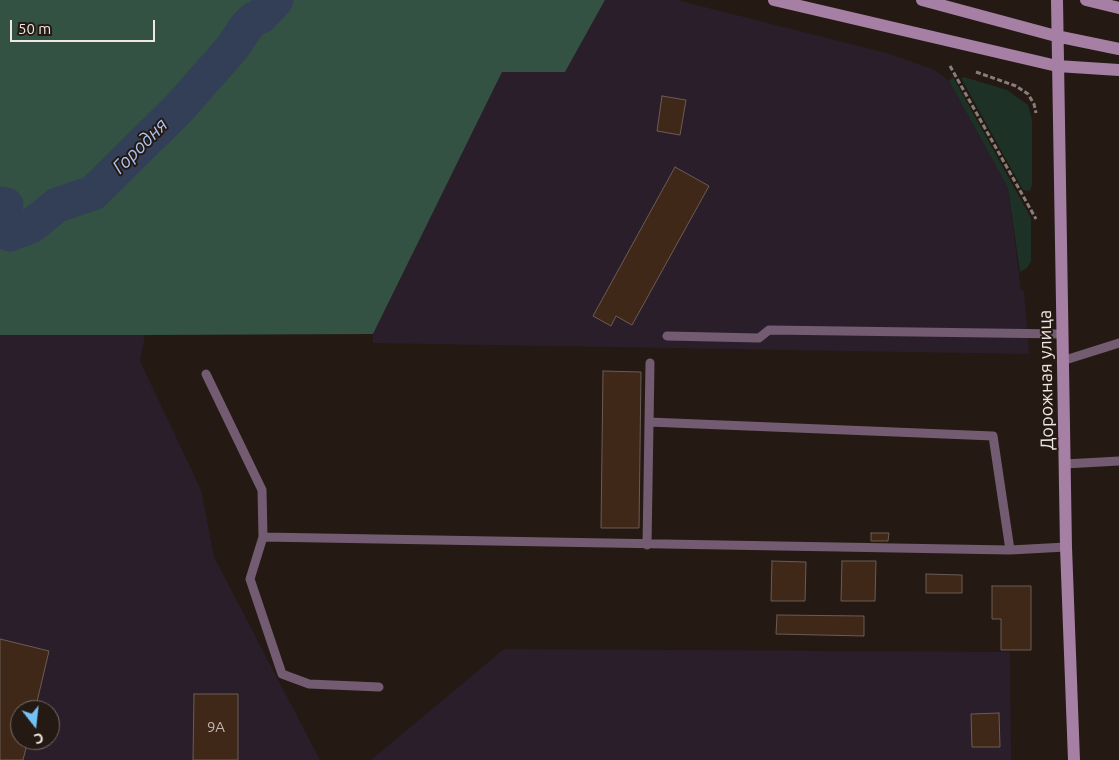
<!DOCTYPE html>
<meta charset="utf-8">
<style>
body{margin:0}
#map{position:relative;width:1119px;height:760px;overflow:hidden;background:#251913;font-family:Ubuntu,sans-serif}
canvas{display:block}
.north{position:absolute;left:10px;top:700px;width:50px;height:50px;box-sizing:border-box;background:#251913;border:1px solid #766b66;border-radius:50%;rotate:164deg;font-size:14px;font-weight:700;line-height:20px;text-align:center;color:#efe7e2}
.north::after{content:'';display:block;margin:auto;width:18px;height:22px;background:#73c1f6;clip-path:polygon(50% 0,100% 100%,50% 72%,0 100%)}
.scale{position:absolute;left:10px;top:20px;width:145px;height:22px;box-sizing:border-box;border:2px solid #efe7e2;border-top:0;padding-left:6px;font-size:15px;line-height:18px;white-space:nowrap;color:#efe7e2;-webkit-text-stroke:4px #251913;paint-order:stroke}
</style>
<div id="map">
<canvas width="1119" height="760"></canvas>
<div class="north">С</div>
<div class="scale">50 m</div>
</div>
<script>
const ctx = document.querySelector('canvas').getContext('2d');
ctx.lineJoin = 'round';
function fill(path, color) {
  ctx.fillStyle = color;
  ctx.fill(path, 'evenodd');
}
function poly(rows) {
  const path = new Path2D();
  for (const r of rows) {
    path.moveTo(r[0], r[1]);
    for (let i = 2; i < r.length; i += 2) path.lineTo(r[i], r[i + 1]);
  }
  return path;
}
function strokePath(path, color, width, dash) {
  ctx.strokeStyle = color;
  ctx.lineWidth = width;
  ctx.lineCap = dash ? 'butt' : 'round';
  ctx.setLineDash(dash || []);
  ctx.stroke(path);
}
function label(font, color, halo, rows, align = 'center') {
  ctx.font = font + ' Ubuntu,sans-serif';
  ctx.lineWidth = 4;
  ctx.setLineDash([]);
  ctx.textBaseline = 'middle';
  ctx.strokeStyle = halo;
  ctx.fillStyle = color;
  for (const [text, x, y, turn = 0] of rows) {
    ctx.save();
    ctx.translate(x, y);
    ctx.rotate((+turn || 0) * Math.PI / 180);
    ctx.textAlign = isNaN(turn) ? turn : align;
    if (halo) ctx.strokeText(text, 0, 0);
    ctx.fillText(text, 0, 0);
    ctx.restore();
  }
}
fill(poly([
 [605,0,677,0,890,54,935,70,949,81,1008,188,1021,291,1024,291,1029,354,373,343,373,334,502,72,565,72],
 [0,335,145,335,140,361,201,490,214,557,320,760,0,760],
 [20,710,50,710,50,740,20,740],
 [504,649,1010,652,1011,760,371,760]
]), '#2b1e2b');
fill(poly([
 [953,77,1031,218,1031,261,1027,268,1020,272,1008,188,949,81],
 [964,77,1007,90,1028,105,1032,120,1032,185,1030,191,1023,190,961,78]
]), '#1d3127');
fill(poly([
 [0,0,605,0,565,72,502,72,373,334,145,335,0,335]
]), '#345243');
strokePath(poly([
 [0,204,6,205,3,230,10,234,31,226,57,205,93,193,180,107,232,48,246,27,254,19,261,16,276,0]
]), '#323f57', 35);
const building = poly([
 [662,96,686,100,680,135,657,131,662,96],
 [675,167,709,186,632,325,616,316,611,326,593,316,675,167],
 [603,371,641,372,639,528,601,528,603,371],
 [871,533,889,533,888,541,871,541,871,533],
 [772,561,806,562,805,601,771,601,772,561],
 [842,561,876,561,875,601,841,601,842,561],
 [926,574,962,575,962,593,926,593,926,574],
 [992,586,1031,586,1031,650,1001,650,1001,619,992,619,992,586],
 [777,615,864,616,864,636,776,634,777,615],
 [0,639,49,651,35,710,20,710,20,740,28,740,23,760,0,760,0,639],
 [194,694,238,694,238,760,193,760,194,694],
 [999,713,1000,747,972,747,971,714,999,713]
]);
fill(building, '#402819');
strokePath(building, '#6a5c55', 1);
strokePath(poly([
 [950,66,1036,219],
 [976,72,1016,86,1028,94,1034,104,1036,113]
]), '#897f7a', 3, [5, 2.5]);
strokePath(poly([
 [667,336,759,338,769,330,1062,334],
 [1062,361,1119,343],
 [206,374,262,490,263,537,1010,550,1066,547],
 [649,422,993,436,1010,550],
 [1065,464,1119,461],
 [263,537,250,579,282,674,309,684,379,687],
 [647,545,650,363]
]), '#735b72', 9);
strokePath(poly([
 [774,0,1057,66,1119,70],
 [922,0,1056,36,1119,49],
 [1057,0,1066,547,1074,760],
 [1086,0,1119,8]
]), '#a67fa4', 12);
label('15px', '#c3b7b0', null, [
 ["9А",216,727]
]);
label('18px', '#efe7e2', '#251913', [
 ["Дорожная улица",1046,380,-91]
]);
label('italic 19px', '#a9c3f3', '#251913', [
 ["Городня",140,146,-45]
]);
</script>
